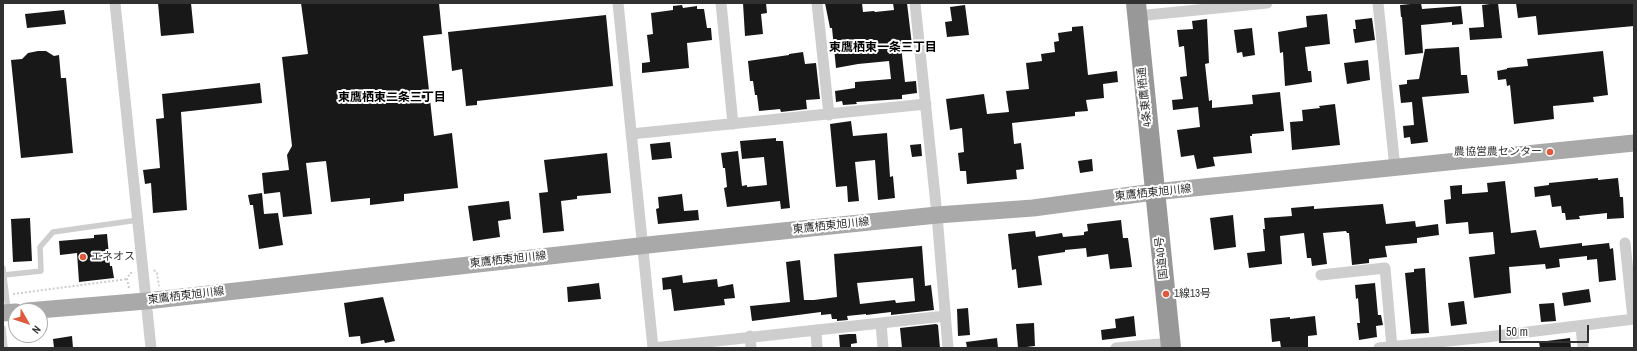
<!DOCTYPE html>
<meta charset="utf-8">
<style>
body{margin:0}
#map{position:relative;width:1637px;height:351px;overflow:hidden;background:#fff;font-family:"Archivo Narrow",sans-serif}
canvas{display:block}
.frame{position:absolute;inset:0;border:4px solid #313131;pointer-events:none}
.north{position:absolute;left:8px;top:303px;width:40px;height:40px;box-sizing:border-box;background:#fff;border:1px solid #adadad;border-radius:50%;rotate:129deg;font-size:11px;font-weight:700;line-height:16px;text-align:center;color:#313131}
.north::after{content:'';display:block;margin:auto;width:14px;height:18px;background:#e0593a;clip-path:polygon(50% 0,100% 100%,50% 72%,0 100%)}
.scale{position:absolute;left:1499px;top:325px;width:90px;height:18px;box-sizing:border-box;border:2px solid #313131;border-top:0;padding-left:5px;font-size:12px;line-height:14px;white-space:nowrap;color:#313131;-webkit-text-stroke:3px #fff;paint-order:stroke}
</style>
<div id="map">
<canvas width="1637" height="351"></canvas>
<div class="frame"></div>
<div class="north">N</div>
<div class="scale">50 m</div>
</div>
<script>
const ctx = document.querySelector('canvas').getContext('2d');
ctx.lineJoin = 'round';
function fill(path, color) {
  ctx.fillStyle = color;
  ctx.fill(path, 'evenodd');
}
function poly(rows) {
  const path = new Path2D();
  for (const r of rows) {
    path.moveTo(r[0], r[1]);
    for (let i = 2; i < r.length; i += 2) path.lineTo(r[i], r[i + 1]);
  }
  return path;
}
function strokePath(path, color, width, dash) {
  ctx.strokeStyle = color;
  ctx.lineWidth = width;
  ctx.lineCap = dash ? 'butt' : 'round';
  ctx.setLineDash(dash || []);
  ctx.stroke(path);
}
function label(font, color, halo, rows, align = 'center') {
  ctx.font = font + ' "Archivo Narrow","Noto Sans JP",sans-serif';
  ctx.lineWidth = 4;
  ctx.setLineDash([]);
  ctx.textBaseline = 'middle';
  ctx.strokeStyle = halo;
  ctx.fillStyle = color;
  for (const [text, x, y, turn = 0] of rows) {
    ctx.save();
    ctx.translate(x, y);
    ctx.rotate((+turn || 0) * Math.PI / 180);
    ctx.textAlign = isNaN(turn) ? turn : align;
    if (halo) ctx.strokeText(text, 0, 0);
    ctx.fillText(text, 0, 0);
    ctx.restore();
  }
}
fill(poly([
 [158,3,191,3,194,33,161,36],
 [301,3,439,3,442,34,423,36,434,136,452,133,458,188,404,194,404,201,370,205,370,198,331,202,326,161,306,163,312,214,283,217,280,192,264,194,262,173,289,170,287,155,292,146,282,57,308,54],
 [743,3,766,3,767,13,761,14,763,34,745,36],
 [825,3,862,3,863,12,874,11,875,12,894,10,893,3,907,3,912,45,901,46,905,82,916,81,917,93,902,95,902,99,856,102,857,104,843,105,842,101,836,102,835,91,855,88,855,82,891,79,889,61,858,64,836,68,832,28,830,28],
 [1421,3,1422,9,1461,6,1463,24,1452,25,1452,22,1421,25,1423,53,1405,55,1402,17,1401,17,1400,5],
 [1498,3,1502,38,1470,40,1469,28,1484,27,1482,5],
 [1516,3,1634,3,1634,26,1538,35,1536,16,1518,18],
 [682,5,683,8,697,6,697,9,704,9,707,28,711,28,712,40,687,43,689,68,642,73,642,63,650,62,647,35,653,34,651,13,673,10,673,6],
 [965,5,969,35,947,37,945,22,952,21,950,7],
 [64,10,66,24,27,28,25,14],
 [1327,14,1330,44,1305,47,1308,71,1311,71,1312,82,1285,86,1283,52,1280,53,1278,32,1307,27,1306,16],
 [606,15,613,86,477,101,477,105,466,106,462,69,452,71,448,32],
 [1372,18,1375,40,1355,43,1353,29,1356,29,1355,20],
 [1207,19,1209,63,1205,64,1209,101,1212,100,1212,108,1253,104,1252,95,1280,92,1284,131,1252,134,1252,136,1250,136,1252,153,1213,157,1215,166,1197,169,1194,155,1181,157,1177,130,1200,127,1198,107,1173,110,1172,100,1183,99,1180,77,1187,76,1184,46,1179,47,1177,30,1193,29,1192,21],
 [1083,26,1088,75,1117,71,1118,82,1103,84,1104,98,1086,100,1088,111,1075,112,1075,116,1012,123,1014,144,1021,143,1024,169,1016,170,1017,179,967,184,966,171,960,171,958,153,964,152,962,128,950,130,946,99,984,94,987,114,1009,112,1006,91,1029,89,1026,63,1042,61,1041,54,1055,52,1054,42,1059,41,1058,33,1072,31,1072,27],
 [1252,28,1255,55,1243,57,1242,52,1237,53,1234,30],
 [1459,47,1461,75,1467,75,1469,93,1422,97,1428,142,1411,144,1410,137,1404,138,1403,126,1414,125,1412,102,1401,103,1399,85,1407,84,1407,80,1419,79,1425,49],
 [38,51,46,51,54,56,59,55,61,78,66,78,73,153,21,158,11,60,22,59,28,53],
 [1603,51,1608,95,1593,97,1594,102,1553,106,1554,119,1514,124,1510,85,1507,86,1506,79,1498,80,1497,71,1507,69,1507,68,1528,66,1527,59],
 [803,52,805,64,816,63,820,99,806,100,807,109,781,112,780,109,759,111,757,95,755,95,753,81,750,81,748,61,789,55,789,54],
 [1368,60,1370,80,1347,84,1344,63],
 [260,83,262,103,181,112,187,210,153,213,151,183,145,184,143,170,160,168,156,119,164,118,162,94],
 [1335,104,1340,145,1292,150,1290,122,1303,121,1302,110,1320,108,1319,106],
 [851,121,853,136,887,133,890,177,893,176,895,198,878,200,875,160,855,162,859,201,848,202,847,186,836,187,830,124],
 [776,138,776,141,783,141,790,208,781,209,780,201,727,207,724,188,727,187,725,168,723,168,721,153,738,151,742,186,747,185,747,187,767,185,764,157,742,159,740,141],
 [670,142,672,158,652,160,650,144],
 [921,144,922,156,912,157,910,145],
 [607,153,611,193,577,196,577,199,561,201,564,231,543,233,539,193,548,192,544,160],
 [1092,159,1093,171,1080,173,1078,161],
 [1598,178,1598,180,1618,178,1620,197,1623,197,1624,218,1607,219,1607,213,1579,216,1580,219,1566,220,1565,213,1562,213,1561,206,1552,207,1550,195,1535,197,1534,187,1549,185,1549,183],
 [1505,181,1511,233,1536,230,1540,248,1582,243,1582,246,1609,243,1610,249,1613,248,1616,280,1599,282,1597,259,1587,260,1587,256,1559,259,1560,267,1546,269,1545,264,1509,267,1511,293,1474,298,1469,257,1495,254,1493,232,1469,234,1468,222,1446,224,1444,200,1451,199,1450,186,1462,185,1462,194,1488,192,1487,183],
 [262,193,264,214,278,213,283,245,259,249,253,205,250,205,248,195],
 [682,194,684,211,698,210,699,220,658,224,656,209,659,208,658,197],
 [509,201,511,219,498,221,500,237,473,241,468,206],
 [1383,204,1386,224,1415,221,1416,227,1438,224,1439,235,1417,238,1417,243,1385,246,1387,257,1369,259,1369,263,1352,265,1349,233,1347,233,1346,231,1323,233,1327,264,1312,266,1311,258,1307,258,1304,233,1280,236,1282,264,1249,268,1247,253,1265,251,1263,229,1265,229,1264,218,1292,216,1291,208,1314,206,1314,209],
 [1233,215,1236,247,1214,250,1210,218],
 [30,218,32,261,13,262,11,219],
 [1121,220,1123,238,1128,238,1132,267,1110,269,1108,254,1087,257,1086,248,1065,250,1065,252,1038,256,1042,285,1018,288,1016,269,1012,270,1008,234,1035,231,1036,237,1062,233,1063,237,1084,235,1084,232,1088,231,1087,224],
 [107,234,110,266,112,266,114,278,79,282,77,253,60,255,59,241,94,238,94,235],
 [922,246,925,286,931,285,934,310,891,315,891,312,866,315,866,314,847,316,848,320,837,321,837,319,832,319,831,314,821,315,821,312,752,321,750,306,790,302,786,262,800,260,804,300,814,300,837,297,834,254],
 [913,278,915,301,896,303,895,300,860,304,857,283],
 [1425,268,1429,333,1411,334,1405,273,1414,272,1414,269],
 [682,275,683,283,717,279,718,287,733,284,735,298,724,299,725,305,674,311,671,289,663,290,662,278],
 [599,283,601,299,568,302,567,287],
 [1375,283,1378,315,1381,315,1383,325,1376,326,1377,337,1359,340,1357,323,1360,323,1358,298,1356,299,1355,285],
 [1589,289,1591,302,1564,306,1562,293],
 [383,297,395,341,385,343,384,340,361,344,360,336,349,337,344,303],
 [1464,301,1467,324,1451,326,1448,303],
 [1554,303,1556,321,1541,322,1539,304],
 [968,308,970,335,958,336,957,309],
 [1134,316,1136,336,1102,340,1101,330,1116,328,1115,319],
 [1315,316,1317,335,1308,336,1308,347,1281,348,1280,341,1272,342,1270,319,1290,317,1290,319],
 [1034,323,1035,346,1018,348,1016,324],
 [936,324,938,325,940,348,902,348,900,328],
 [849,334,856,334,857,343,851,344,851,348,840,348,839,335],
 [72,336,73,348,54,348,53,339],
 [997,338,998,348,967,348,966,342],
 [1570,338,1571,348,1540,348,1539,342]
]), '#181818');
strokePath(poly([
 [154,270,157,273,159,286],
 [129,288,127,279,130,273,133,273],
 [13,294,127,279]
]), '#cecece', 2, [2, 2]);
strokePath(poly([
 [3,268,8,310],
 [4,275,41,271,40,247,53,232,138,220],
 [3,328,5,348]
]), '#cecece', 5.5);
strokePath(poly([
 [115,3,151,348],
 [618,3,653,348],
 [721,3,733,124],
 [817,3,829,115],
 [915,3,937,215,948,348],
 [1378,3,1395,168],
 [1137,16,1267,3],
 [631,134,926,104],
 [1625,243,1633,319],
 [1321,275,1385,268,1392,347],
 [881,323,883,348],
 [1581,326,1583,348],
 [816,330,817,348],
 [750,336,751,348],
 [653,348,945,316],
 [1116,348,1171,343],
 [1379,348,1487,337,1634,319]
]), '#cecece', 11);
strokePath(poly([
 [27,311,146,301,657,244,937,215,1033,208,1154,192,1634,143],
 [3,313,16,312]
]), '#a9a9a9', 17);
strokePath(poly([
 [1136,3,1171,348]
]), '#989898', 20);
for (const [x, y, r, color] of [
 [1550,152,4,"#e0593a"],
 [83,257,4,"#e0593a"],
 [1166,294,4,"#e0593a"]
]) {
  const dot = new Path2D();
  dot.arc(x, y, r, 0, 2 * Math.PI);
  ctx.fillStyle = color;
  ctx.fill(dot);
  strokePath(dot, '#fff', 1.5);
}
label('11px', '#313131', '#fff', [
 ["4条東鷹栖通",1145,97,-96],
 ["東鷹栖東旭川線",1153,193,-6],
 ["東鷹栖東旭川線",831,226,-6],
 ["国道40号",1162,258,-96],
 ["東鷹栖東旭川線",508,260,-6],
 ["東鷹栖東旭川線",186,296,-7]
]);
label('11px', '#313131', '#fff', [
 ["農協営農センター",1542,152,"right"],
 ["エネオス",91,257],
 ["1線13号",1174,294]
], 'left');
label('bold 12px', '#000', '#fff', [
 ["東鷹栖東一条三丁目",883,48],
 ["東鷹栖東二条三丁目",392,98]
]);
</script>
